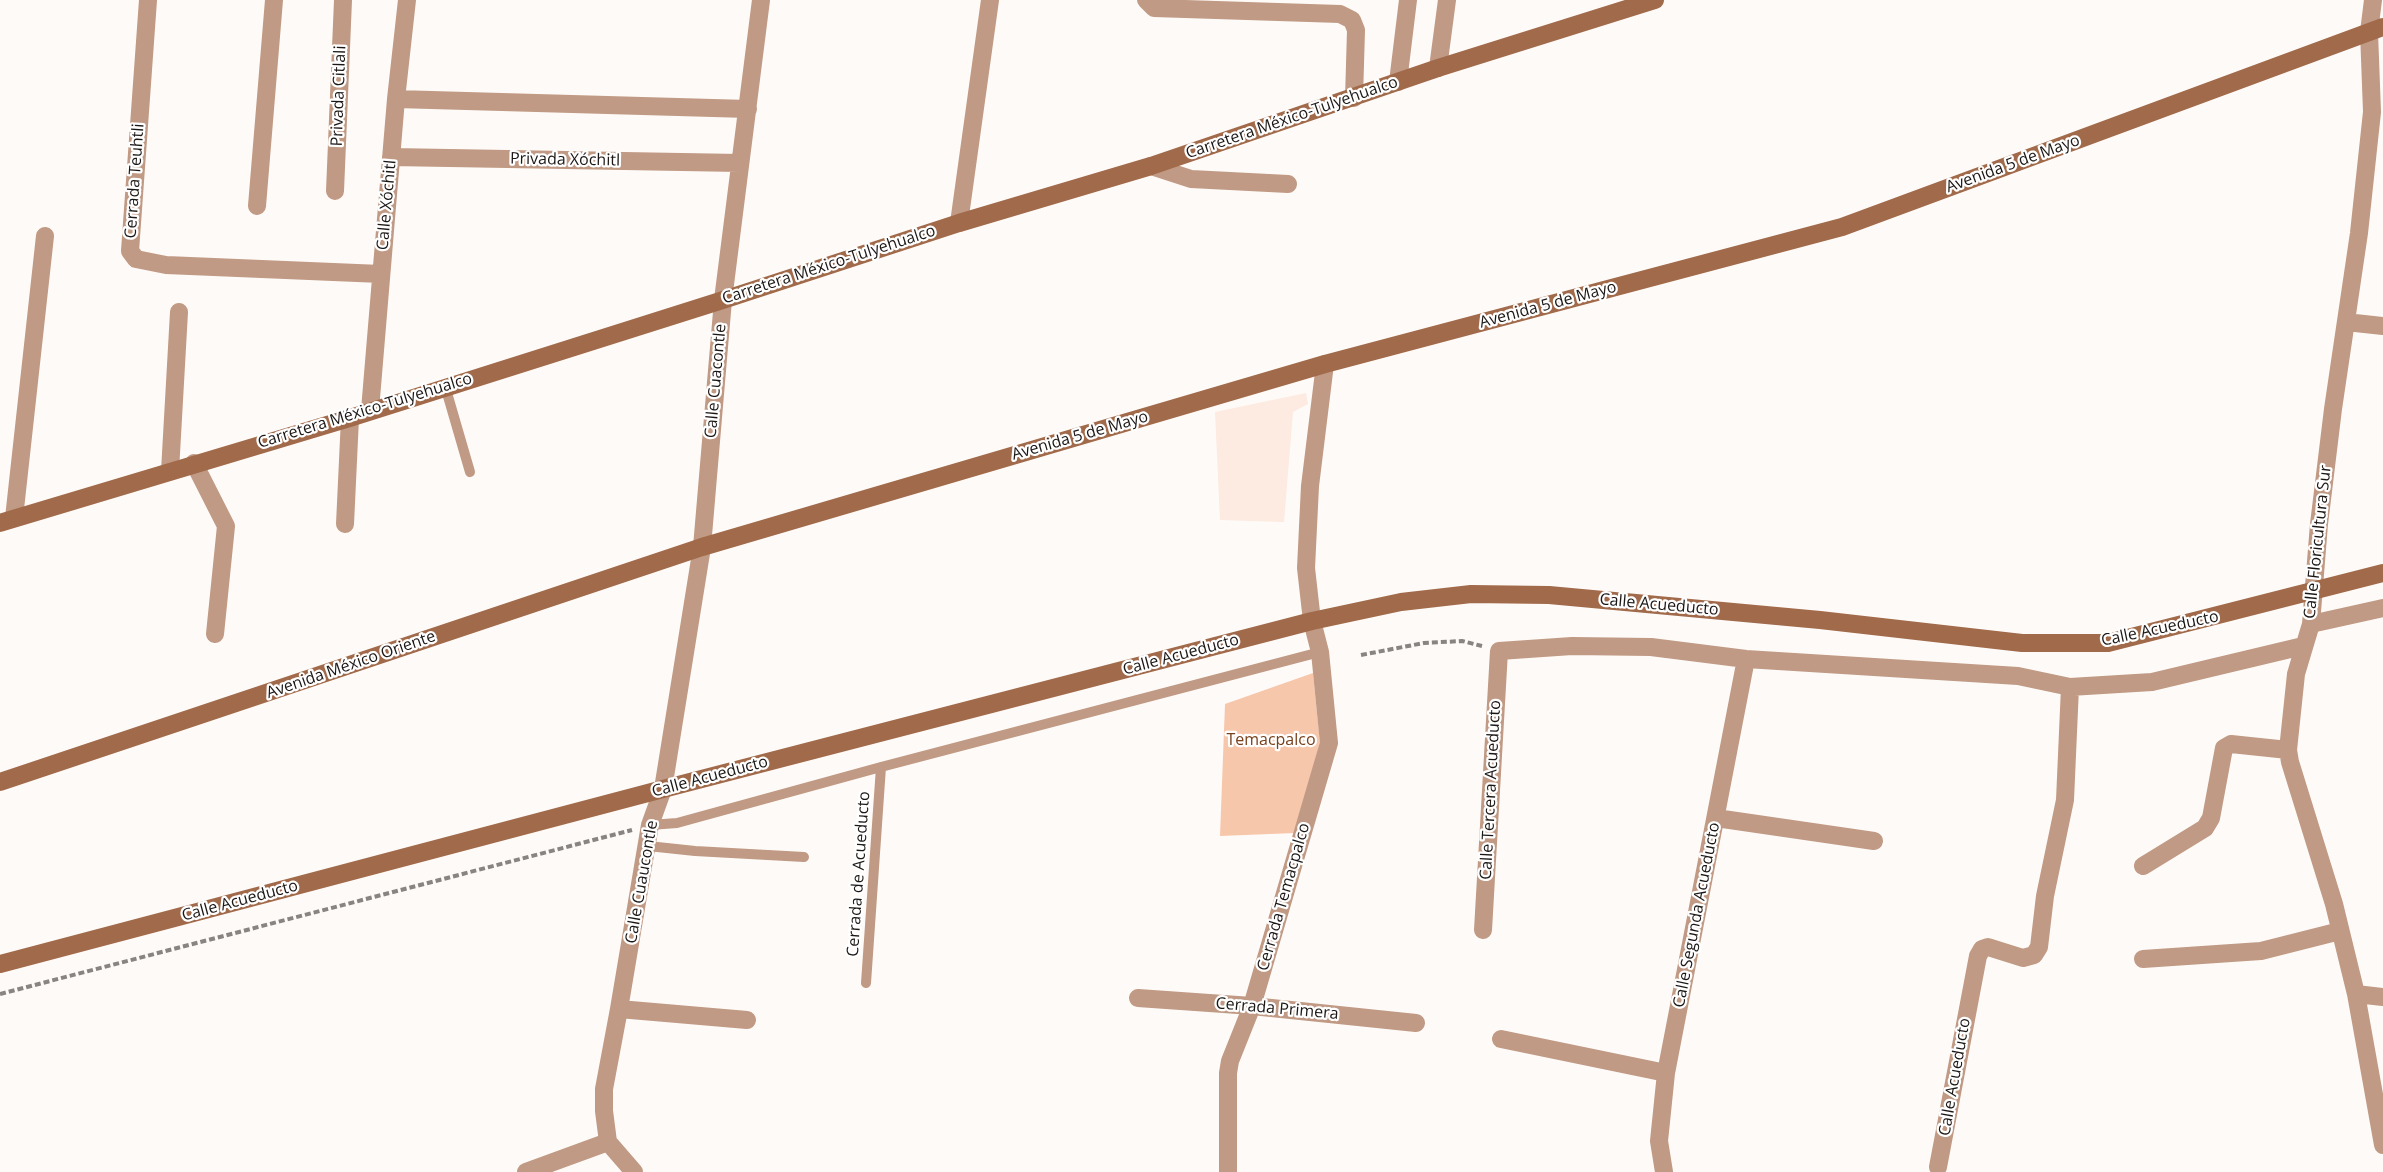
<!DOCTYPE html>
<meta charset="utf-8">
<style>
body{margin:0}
canvas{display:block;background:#fefaf7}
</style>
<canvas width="2383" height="1172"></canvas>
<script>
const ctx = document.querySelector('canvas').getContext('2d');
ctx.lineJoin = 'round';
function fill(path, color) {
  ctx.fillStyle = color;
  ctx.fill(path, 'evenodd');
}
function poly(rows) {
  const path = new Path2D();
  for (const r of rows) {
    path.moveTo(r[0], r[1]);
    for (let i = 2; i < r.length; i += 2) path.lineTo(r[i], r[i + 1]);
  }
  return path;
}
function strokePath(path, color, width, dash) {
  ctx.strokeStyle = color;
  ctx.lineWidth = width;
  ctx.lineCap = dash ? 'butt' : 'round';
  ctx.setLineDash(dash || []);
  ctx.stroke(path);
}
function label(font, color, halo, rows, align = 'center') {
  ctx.font = font + ' "Open Sans",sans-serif';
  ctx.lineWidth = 4.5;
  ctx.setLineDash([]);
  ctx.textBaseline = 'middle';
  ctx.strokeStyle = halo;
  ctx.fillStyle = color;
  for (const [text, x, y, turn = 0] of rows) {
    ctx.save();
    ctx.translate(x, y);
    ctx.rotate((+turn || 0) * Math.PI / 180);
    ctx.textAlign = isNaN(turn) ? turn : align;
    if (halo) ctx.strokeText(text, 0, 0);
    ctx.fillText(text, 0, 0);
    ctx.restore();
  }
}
fill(poly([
 [1306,393,1308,404,1293,412,1284,522,1220,520,1215,412]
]), '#fdeae0');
fill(poly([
 [1313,673,1320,742,1295,833,1220,836,1225,704]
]), '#f7c7ac');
strokePath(poly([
 [1361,655,1424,643,1462,641,1482,646],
 [0,994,632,830]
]), '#888481', 4, [6, 3]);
strokePath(poly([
 [445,386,470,472],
 [650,825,677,823,881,767,1320,652],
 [648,846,695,851,804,857],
 [866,983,881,767]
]), '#c09a84', 10);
strokePath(poly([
 [148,0,130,251,136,259,166,265,381,274],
 [1146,0,1154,8,1340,14,1352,20,1356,30,1354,98],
 [2373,0,2369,32,2372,112,2359,233,2333,409,2319,524,2311,624,2296,674,2288,750,2290,762,2334,904,2356,994,2383,1145],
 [1438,68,1447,0],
 [1398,82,1408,0],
 [396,99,748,109],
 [391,157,740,163],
 [1151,166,1191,179,1288,184],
 [335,191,343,0],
 [257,206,274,0],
 [959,223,990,0],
 [2346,322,2383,326],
 [370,410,396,99,407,0],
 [194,463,226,526,215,634],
 [170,471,179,312],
 [14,518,45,236],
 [345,524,350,418],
 [2311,624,2383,608],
 [1716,818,1874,841],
 [2143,866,2205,828,2211,818,2224,748,2231,744,2288,750],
 [1483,930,1499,651,1572,646,1651,647,1746,659,2018,676,2070,687,2152,682,2303,646],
 [2143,959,2261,951,2340,931],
 [2356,994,2383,997],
 [1138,998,1252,1006,1416,1023],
 [619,1009,747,1020],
 [1501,1039,1666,1073],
 [1938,1167,1978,956,1982,949,1988,947,2023,958,2034,955,2039,947,2045,896,2065,800,2070,687],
 [526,1172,608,1142],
 [634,1172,608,1142,604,1111,604,1089,619,1009,650,825,663,789,702,547,723,300,761,0],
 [1228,1172,1228,1073,1230,1061,1252,1006,1329,743,1320,652,1312,621,1306,568,1310,486,1325,364],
 [1664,1172,1659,1141,1666,1073,1746,659]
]), '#c09a84', 18);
strokePath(poly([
 [0,523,350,418,723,300,959,223,1151,166,1438,68,1655,0],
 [0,782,702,547,1325,364,1842,227,2383,27],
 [0,964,663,789,1312,621,1401,602,1471,594,1549,595,1820,620,2022,643,2108,643,2383,573]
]), '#a16a4a', 18);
label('16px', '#1b1715', '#fff', [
 ["Privada Citlali",339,96,-88],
 ["Carretera México-Tulyehualco",1292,118,-19],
 ["Privada Xóchitl",565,160,1],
 ["Avenida 5 de Mayo",2013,164,-20],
 ["Cerrada Teuhtli",135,181,-86],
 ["Calle Xóchitl",387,205,-85],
 ["Carretera México-Tulyehualco",829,265,-18],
 ["Avenida 5 de Mayo",1548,305,-15],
 ["Calle Cuacontle",716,381,-85],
 ["Carretera México-Tulyehualco",365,411,-17],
 ["Avenida 5 de Mayo",1080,436,-16],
 ["Calle Floricultura Sur",2318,542,-84],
 ["Calle Acueducto",1659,605,5],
 ["Calle Acueducto",2160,629,-12],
 ["Calle Acueducto",1181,655,-15],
 ["Avenida México Oriente",351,665,-19],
 ["Calle Acueducto",710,777,-15],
 ["Calle Tercera Acueducto",1491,790,-87],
 ["Cerrada de Acueducto",859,874,-86],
 ["Calle Cuaucontle",642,882,-80],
 ["Cerrada Temacpalco",1284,897,-74],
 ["Calle Acueducto",240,901,-15],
 ["Calle Segunda Acueducto",1697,915,-79],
 ["Cerrada Primera",1277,1009,5],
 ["Calle Acueducto",1955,1077,-80]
]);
label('16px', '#79411c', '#fff', [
 ["Temacpalco",1271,740]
]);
</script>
